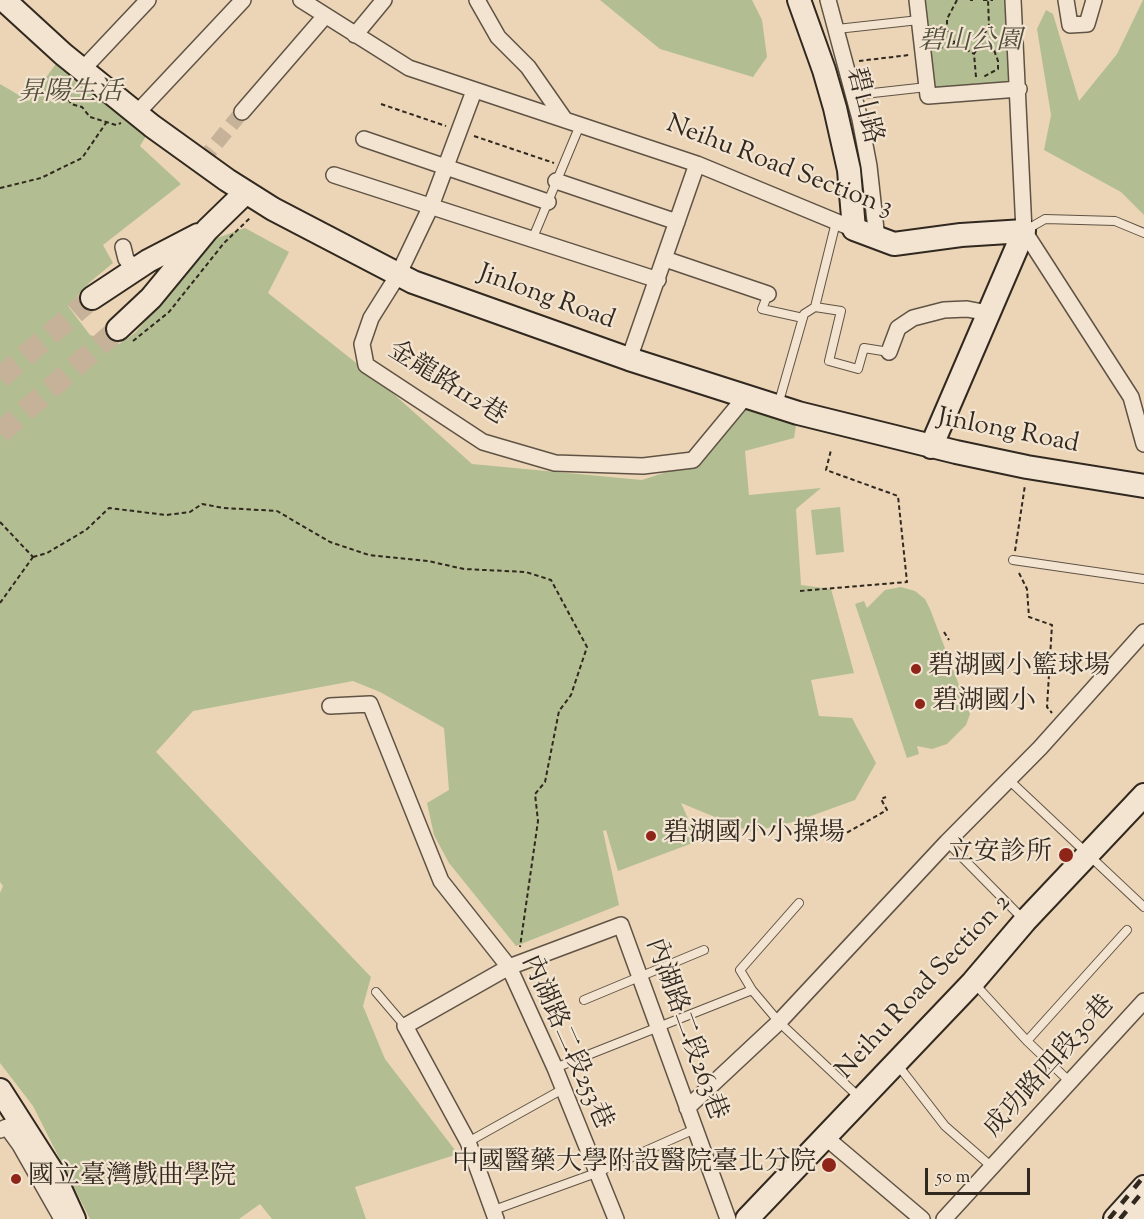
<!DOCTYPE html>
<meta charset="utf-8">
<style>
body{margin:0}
#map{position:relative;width:1144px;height:1219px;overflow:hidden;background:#ebd5b6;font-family:"Sorts Mill Goudy",serif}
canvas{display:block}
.scale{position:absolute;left:925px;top:1168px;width:105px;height:27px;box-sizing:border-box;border:3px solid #31281f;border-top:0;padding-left:8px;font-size:18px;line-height:21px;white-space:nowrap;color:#31281f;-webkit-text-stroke:4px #f2e4d0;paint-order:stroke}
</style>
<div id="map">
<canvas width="1144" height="1219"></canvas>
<div class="scale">50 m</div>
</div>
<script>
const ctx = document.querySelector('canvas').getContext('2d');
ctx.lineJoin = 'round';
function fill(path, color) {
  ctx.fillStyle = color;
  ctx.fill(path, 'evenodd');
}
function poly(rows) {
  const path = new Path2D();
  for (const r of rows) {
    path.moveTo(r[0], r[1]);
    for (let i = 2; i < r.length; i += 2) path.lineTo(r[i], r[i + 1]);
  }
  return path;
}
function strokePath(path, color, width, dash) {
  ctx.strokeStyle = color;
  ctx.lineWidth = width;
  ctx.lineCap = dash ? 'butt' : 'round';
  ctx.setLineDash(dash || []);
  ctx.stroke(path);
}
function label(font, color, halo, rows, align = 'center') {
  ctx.font = font + ' "Sorts Mill Goudy","Noto Serif TC",serif';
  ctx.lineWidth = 4.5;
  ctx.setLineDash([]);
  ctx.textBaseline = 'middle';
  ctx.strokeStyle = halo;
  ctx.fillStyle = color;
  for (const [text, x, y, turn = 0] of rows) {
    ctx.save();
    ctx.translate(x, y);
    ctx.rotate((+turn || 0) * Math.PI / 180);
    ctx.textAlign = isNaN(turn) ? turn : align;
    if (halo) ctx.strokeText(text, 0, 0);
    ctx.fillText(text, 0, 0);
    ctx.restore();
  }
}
fill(poly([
 [600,0,752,0,762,20,767,57,753,77,660,49],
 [921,0,1011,0,1016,85,932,92],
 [1143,0,1144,0,1144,215,1121,192,1044,150,1051,115,1037,29,1046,10,1053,14,1079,101,1117,54],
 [63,54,152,126,140,146,181,184,103,245,113,263,90,282,68,306,90,335,119,344,135,333,217,238,245,228,289,252,268,293,379,381,472,464,642,480,700,461,746,396,798,413,794,438,745,451,749,495,821,488,796,509,801,585,831,589,854,673,811,680,819,716,852,718,876,763,855,800,797,821,751,832,681,803,698,841,618,871,606,830,603,831,619,905,516,946,449,863,434,835,427,803,449,790,444,728,380,692,353,681,193,711,156,752,371,977,363,1006,385,1059,458,1154,355,1187,366,1219,272,1219,260,1204,239,1219,90,1219,33,1106,0,1063,0,893,3,886,0,882,0,84,29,101],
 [840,507,844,552,816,555,811,510],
 [901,587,915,591,925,599,930,609,970,714,966,725,947,744,932,749,917,746,919,754,907,758,855,604,864,601,867,608,885,590]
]), '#b2be92');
strokePath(poly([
 [202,161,242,112]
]), '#c6b298', 15, [15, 8]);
strokePath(poly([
 [0,378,92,298],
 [0,433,118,329]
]), '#c6b298', 22, [22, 11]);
const lane = poly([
 [837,29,919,20],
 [855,95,927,87],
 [1026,230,1045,219,1115,221,1144,233],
 [532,240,580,125],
 [768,294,762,309,803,318],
 [815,307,841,311,829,361,858,369,864,348,889,352],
 [778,405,804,314,815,307,836,222],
 [1013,560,1144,579],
 [1010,781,1144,907],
 [947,842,1024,920],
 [799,903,740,970,752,990,779,1022,861,1099],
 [974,983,1027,1041,1070,1082],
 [376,992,405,1026],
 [584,1000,704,950],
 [1027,1041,1127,930],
 [897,1064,945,1126,992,1167],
 [555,1068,752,990],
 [468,1142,563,1089],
 [494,1210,596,1173,695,1129]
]);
const street = poly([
 [301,0,409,68,697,164,854,229],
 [477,0,498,37,528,67,565,120],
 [828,0,860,119,869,166,877,239],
 [917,0,928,96,1019,89],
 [1013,0,1024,231,1131,397,1144,444],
 [1066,0,1070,25,1087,24,1094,0],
 [355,35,384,0],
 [82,70,148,0],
 [474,91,431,206,398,275,371,318,362,344,366,365,483,442,555,463,643,466,693,460,746,396],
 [242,112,325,16],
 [137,113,243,0],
 [364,139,548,202],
 [334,175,658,280],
 [556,181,677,222],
 [123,247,126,259,135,270],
 [665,259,768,294],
 [889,352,898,328,913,318,944,310,967,309,988,313],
 [629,359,697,164],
 [330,706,370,704,441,881,509,967,555,1068,616,1219],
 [687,1108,779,1022,947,842,1040,748,1144,632],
 [0,1130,7,1127,20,1145,62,1219],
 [824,1136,922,1219],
 [496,1219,468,1142,405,1026,509,967,621,925,728,1219],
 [944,1219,1144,1001]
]);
const secondary = poly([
 [4,0,63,54,152,126,227,180,273,209,413,282,629,359,798,413,956,452,1027,467,1144,486],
 [799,0,824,70,835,108,849,170,854,229,894,244,961,235,1024,231,931,447],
 [92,298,148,261,198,235],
 [118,329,151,298,207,230,246,192],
 [0,1090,53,1173,74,1219],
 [747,1219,973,982,1025,921,1144,795],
 [1115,1219,1144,1187],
 [1137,1219,1144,1211]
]);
strokePath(lane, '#605345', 10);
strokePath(street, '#605345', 18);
strokePath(secondary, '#31281f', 26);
strokePath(poly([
 [957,0,947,19,947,30,955,43,974,54],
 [970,0,973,0],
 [983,0,993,0],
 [981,44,994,50,998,61,998,69,983,77],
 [938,48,950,47,955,43],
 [859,61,909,55],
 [976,77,974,54,989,25,988,0],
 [75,86,68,98,71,104,82,107,90,117,116,125,121,123],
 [381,104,446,126],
 [474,136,554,163],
 [0,188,41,178,82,158,106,123],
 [133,341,169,312,224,243,250,218],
 [0,522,33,557],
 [1015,551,1025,485],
 [33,557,47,553,86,530,109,508,166,515,190,512,202,504,224,508,277,511,330,542,369,555,428,561,464,569,526,572,551,580,587,647,571,695,559,711,545,782,535,794,538,821,520,947],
 [1019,573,1027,589,1029,617,1052,625,1047,707,1052,713],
 [800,591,907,582,898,496,826,470,831,450],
 [0,603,33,557],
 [944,632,949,640],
 [834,840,887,810,881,799,886,797]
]), '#31281f', 2, [4.5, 3]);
strokePath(lane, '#f2e4d0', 8);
strokePath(street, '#f2e4d0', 15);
strokePath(secondary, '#f2e4d0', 22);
strokePath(poly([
 [1109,1219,1144,1176],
 [1120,1219,1144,1190]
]), '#31281f', 4.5, [10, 10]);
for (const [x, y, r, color] of [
 [916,669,6,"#8f2418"],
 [920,704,6,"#8f2418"],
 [651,836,6,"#8f2418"],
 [1066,855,8,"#8f2418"],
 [829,1165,8,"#8f2418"],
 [16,1179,6,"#8f2418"]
]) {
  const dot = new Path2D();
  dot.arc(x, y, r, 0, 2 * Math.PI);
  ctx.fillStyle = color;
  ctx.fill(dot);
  strokePath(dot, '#f2e4d0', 2);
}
label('italic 26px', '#514e3c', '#f2e4d0', [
 ["碧山公園",970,44],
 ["昇陽生活",70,95]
]);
label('26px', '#31281f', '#f2e4d0', [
 ["碧山路",862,106,76],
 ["Neihu Road Section 3",779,168,21],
 ["Jinlong Road",546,299,20],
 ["金龍路112巷",446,385,32],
 ["Jinlong Road",1008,433,11],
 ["Neihu Road Section 2",925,988,-47],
 ["內湖路二段263巷",684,1030,70],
 ["內湖路二段253巷",565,1043,66],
 ["成功路四段30巷",1051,1068,-48]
]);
label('26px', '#31281f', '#f2e4d0', [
 ["碧湖國小籃球場",928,669],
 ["碧湖國小",932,704],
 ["碧湖國小小操場",663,836],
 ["立安診所",1052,855,"right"],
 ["中國醫藥大學附設醫院臺北分院",816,1165,"right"],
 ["國立臺灣戲曲學院",28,1179]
], 'left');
</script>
